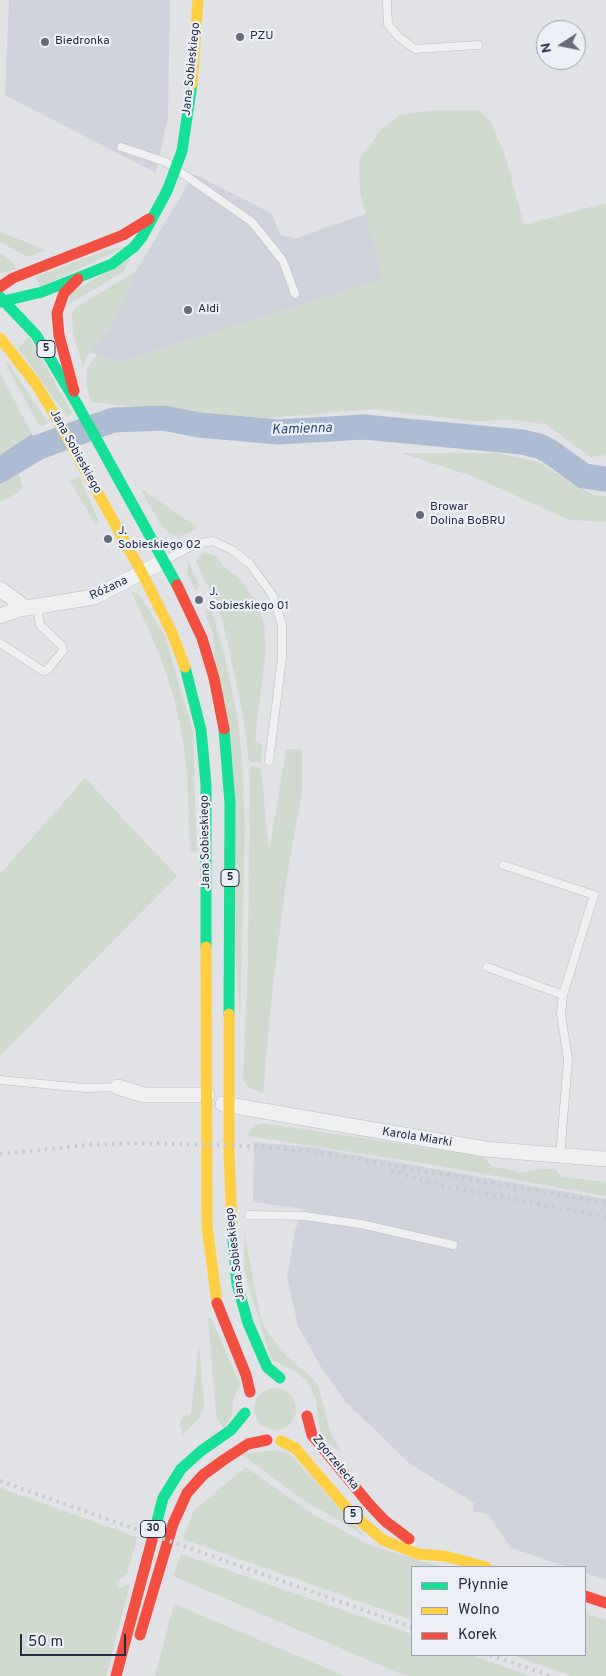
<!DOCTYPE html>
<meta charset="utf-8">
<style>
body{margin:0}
#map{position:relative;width:606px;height:1676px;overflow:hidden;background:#e0e2e5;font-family:Overpass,sans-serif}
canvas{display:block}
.legend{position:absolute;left:411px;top:1566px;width:175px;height:90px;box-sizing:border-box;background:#ecf0f6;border:1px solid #9ca2ad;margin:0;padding:6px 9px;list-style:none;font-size:15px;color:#252e40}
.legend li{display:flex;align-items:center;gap:10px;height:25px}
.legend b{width:25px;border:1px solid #9ca2ad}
.north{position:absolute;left:536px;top:20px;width:50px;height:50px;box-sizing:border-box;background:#ecf0f6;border:1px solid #9ca2ad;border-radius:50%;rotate:259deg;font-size:14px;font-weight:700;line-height:20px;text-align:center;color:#252e40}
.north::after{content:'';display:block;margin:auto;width:18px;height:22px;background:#666d7a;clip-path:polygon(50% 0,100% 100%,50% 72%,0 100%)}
.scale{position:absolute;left:20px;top:1634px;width:106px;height:22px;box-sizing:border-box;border:2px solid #252e40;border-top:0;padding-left:6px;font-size:15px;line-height:18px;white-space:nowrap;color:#252e40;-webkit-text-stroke:4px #ecf0f6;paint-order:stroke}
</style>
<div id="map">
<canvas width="606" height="1676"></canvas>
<ul class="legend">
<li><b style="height:6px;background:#16e098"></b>Płynnie</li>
<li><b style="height:6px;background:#ffcf43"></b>Wolno</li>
<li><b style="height:6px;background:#f24e42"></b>Korek</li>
</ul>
<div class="north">N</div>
<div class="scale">50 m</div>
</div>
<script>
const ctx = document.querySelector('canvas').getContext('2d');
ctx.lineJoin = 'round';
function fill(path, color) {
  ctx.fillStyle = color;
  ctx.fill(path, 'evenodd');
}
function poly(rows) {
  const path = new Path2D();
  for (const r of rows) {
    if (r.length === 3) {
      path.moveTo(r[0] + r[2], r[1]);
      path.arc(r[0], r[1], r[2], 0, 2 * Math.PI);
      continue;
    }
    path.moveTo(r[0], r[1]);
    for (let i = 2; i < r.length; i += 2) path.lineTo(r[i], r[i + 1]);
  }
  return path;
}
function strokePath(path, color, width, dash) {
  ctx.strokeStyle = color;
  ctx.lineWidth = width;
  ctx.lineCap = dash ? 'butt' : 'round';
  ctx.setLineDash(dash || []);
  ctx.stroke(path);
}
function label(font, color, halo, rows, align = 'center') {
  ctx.font = font + ' Overpass,sans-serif';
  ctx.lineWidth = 4.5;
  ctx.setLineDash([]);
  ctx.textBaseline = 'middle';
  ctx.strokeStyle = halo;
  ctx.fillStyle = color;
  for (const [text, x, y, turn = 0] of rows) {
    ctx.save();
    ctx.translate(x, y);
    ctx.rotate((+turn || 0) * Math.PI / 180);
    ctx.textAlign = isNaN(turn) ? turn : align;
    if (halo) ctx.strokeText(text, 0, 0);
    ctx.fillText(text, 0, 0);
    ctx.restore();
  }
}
fill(poly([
 [9,0,170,0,168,116,156,173,5,95],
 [194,174,271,213,281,235,296,238,366,214,383,279,117,363,97,354,89,353,112,325,136,271],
 [254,1142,310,1147,606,1199,606,1580,585,1573,585,1567,568,1567,511,1548,488,1514,473,1511,474,1503,410,1464,345,1401,322,1369,298,1326,287,1278,295,1230,304,1209,253,1202]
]), '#d0d3db');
fill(poly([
 [435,110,478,110,491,122,506,158,524,225,606,203,606,455,591,457,545,424,514,420,473,421,373,409,269,418,190,413,91,402,86,384,87,369,97,354,117,363,382,279,360,192,359,159,383,127,400,115],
 [0,232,46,250,28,257,0,242],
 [127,246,40,287,36,277,106,250],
 [0,253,12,262,16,269,0,273],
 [130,259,123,272,69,304,71,292],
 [136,271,112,325,89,353,83,367,74,337,72,313,75,308],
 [29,337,72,413,67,416,18,348],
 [7,361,48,423,42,426,38,424,7,366],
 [0,373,32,434,0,455],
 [402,453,497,453,538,462,593,495,606,496,606,522,570,520,472,476],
 [18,472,23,489,0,503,0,484],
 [79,476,99,522,95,524,70,481],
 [140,488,198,528,182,536,170,534,161,525],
 [204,553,217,556,223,566,240,579,257,602,264,624,266,648,255,739,262,746,261,763,249,762,243,715,225,631,217,605,196,562,198,557],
 [188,561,200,587,195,590,187,573],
 [131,591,139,594,165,636,193,732,197,852,190,852,187,775,183,741,174,697,160,655],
 [211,607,224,653,237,716,242,758,245,827,240,1020,213,634,204,610],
 [292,749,302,750,302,792,286,881,272,992,263,1094,248,1087,243,1079,248,958,250,766,261,768,269,852,286,750],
 [85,778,177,876,0,1056,0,874],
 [262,1123,482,1156,492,1166,522,1173,541,1169,556,1169,561,1177,606,1182,606,1196,429,1164,247,1136,254,1125],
 [244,1231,260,1314,266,1330,286,1356,310,1376,318,1385,330,1431,342,1453,321,1438,316,1399,308,1382,298,1373,271,1359,244,1270],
 [208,1318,211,1318,240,1384,233,1401,232,1414,224,1429,216,1415],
 [199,1344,204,1406,199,1418,183,1435,180,1424,183,1416,191,1414],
 [275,1409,21],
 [267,1451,288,1452,365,1536,302,1499,241,1454],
 [246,1467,308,1511,369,1545,442,1567,412,1567,412,1620,183,1539,194,1510],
 [0,1488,137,1537,128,1572,116,1583,119,1588,130,1584,106,1676,0,1676],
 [181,1554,412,1634,412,1655,471,1655,531,1676,409,1676,396,1672,173,1576],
 [174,1604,345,1676,155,1676],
 [585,1614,606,1620,606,1676,572,1676,512,1655,585,1655]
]), '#d0dacf');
fill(poly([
 [32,434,44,457,0,484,0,455]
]), '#abbcd3');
strokePath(poly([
 [0,470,39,447,113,420,163,418,199,425,278,432,364,427,522,442,539,446,549,451,584,476,606,479]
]), '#abbcd3', 25);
const lane = poly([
 [387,0,388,25,400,38,415,49,478,45],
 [121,147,166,162,252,222,283,261,295,294],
 [166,560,195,544,213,541,232,550,250,564,273,596,282,625,282,658,269,761],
 [0,643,43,671,47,670,63,651,62,646,40,625,37,606],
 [503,865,594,895,563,995,561,1014,568,1060,560,1157],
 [487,967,563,995],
 [0,1080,85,1088,118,1087],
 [249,1215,304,1216,361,1224,453,1245]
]);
const street = poly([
 [0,589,19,603,20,609],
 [0,616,20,609,94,597,164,561],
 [118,1087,144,1095,207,1095],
 [223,1104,485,1149,606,1159]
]);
strokePath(lane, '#bdbfc3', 9);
strokePath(street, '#bdbfc3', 16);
strokePath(lane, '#eff0f2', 8);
strokePath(street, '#eff0f2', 15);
strokePath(poly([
 [0,297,36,335,77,404,177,585],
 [0,302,42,292,112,264,134,247,142,237,167,191,182,151,192,84],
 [185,667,201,730,206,784,206,947],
 [224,729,230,803,229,1014],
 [232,1230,237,1284,248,1323,267,1367,280,1378],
 [156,1525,163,1498,181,1469,201,1451,231,1430,245,1413]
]), '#16e098', 11);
strokePath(poly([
 [192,84,198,0],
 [0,338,36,384,57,419,142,573,172,633,185,667],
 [206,947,207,1226,217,1303],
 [229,1014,229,1151,232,1230],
 [281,1441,295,1448,351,1513,383,1540,418,1554,445,1556,486,1567]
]), '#ffcf43', 11);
strokePath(poly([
 [0,287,13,278,123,235,149,219],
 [74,391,59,335,57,313,64,293,78,279],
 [177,585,202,638,214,678,224,729],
 [217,1303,246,1375,250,1392],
 [307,1416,312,1435,369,1504,385,1521,409,1539],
 [585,1596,606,1603],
 [140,1635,173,1524,187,1493,203,1475,225,1459,248,1444,267,1440],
 [116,1676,156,1525]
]), '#f24e42', 11);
strokePath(poly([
 [0,1154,88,1145,136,1143,252,1146,310,1151,606,1203],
 [391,1171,444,1186,606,1217],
 [0,1481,412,1627],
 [490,1655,551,1676]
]), '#c8cacd', 4, [2.5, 5]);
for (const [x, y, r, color] of [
 [240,37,5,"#666d7a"],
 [45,42,5,"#666d7a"],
 [188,310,5,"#666d7a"],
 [420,515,5,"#666d7a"],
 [108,539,5,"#666d7a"],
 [199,600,5,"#666d7a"]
]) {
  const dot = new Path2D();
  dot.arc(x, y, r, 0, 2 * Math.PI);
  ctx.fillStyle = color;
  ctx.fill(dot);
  strokePath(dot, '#ecf0f6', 2);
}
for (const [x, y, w] of [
 [46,349,18],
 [230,878,18],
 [353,1515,18],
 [153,1529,25]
]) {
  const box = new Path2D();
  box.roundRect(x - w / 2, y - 8.5, w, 17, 4);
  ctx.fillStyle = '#ecf0f6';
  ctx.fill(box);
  strokePath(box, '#252e40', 1);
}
label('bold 11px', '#252e40', null, [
 ["5",46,349],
 ["5",230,878],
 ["5",353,1515],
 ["30",153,1529]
]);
label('12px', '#252e40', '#ecf0f6', [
 ["PZU",250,37],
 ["Biedronka",55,42],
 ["Aldi",198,310],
 ["Browar",430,508],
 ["Dolina BoBRU",430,522],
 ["J.",118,532],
 ["Sobieskiego 02",118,546],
 ["J.",209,593],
 ["Sobieskiego 01",209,607]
], 'left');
label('12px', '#252e40', '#ecf0f6', [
 ["Jana Sobieskiego",192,69,-84],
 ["Jana Sobieskiego",75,452,61],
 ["Różana",109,589,-25],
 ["Jana Sobieskiego",206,842,-91],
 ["Karola Miarki",417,1138,9],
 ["Jana Sobieskiego",236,1254,-97],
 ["Zgorzelecka",335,1463,51]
]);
label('italic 14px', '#2c4a77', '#ecf0f6', [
 ["Kamienna",302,430,-2]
]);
</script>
